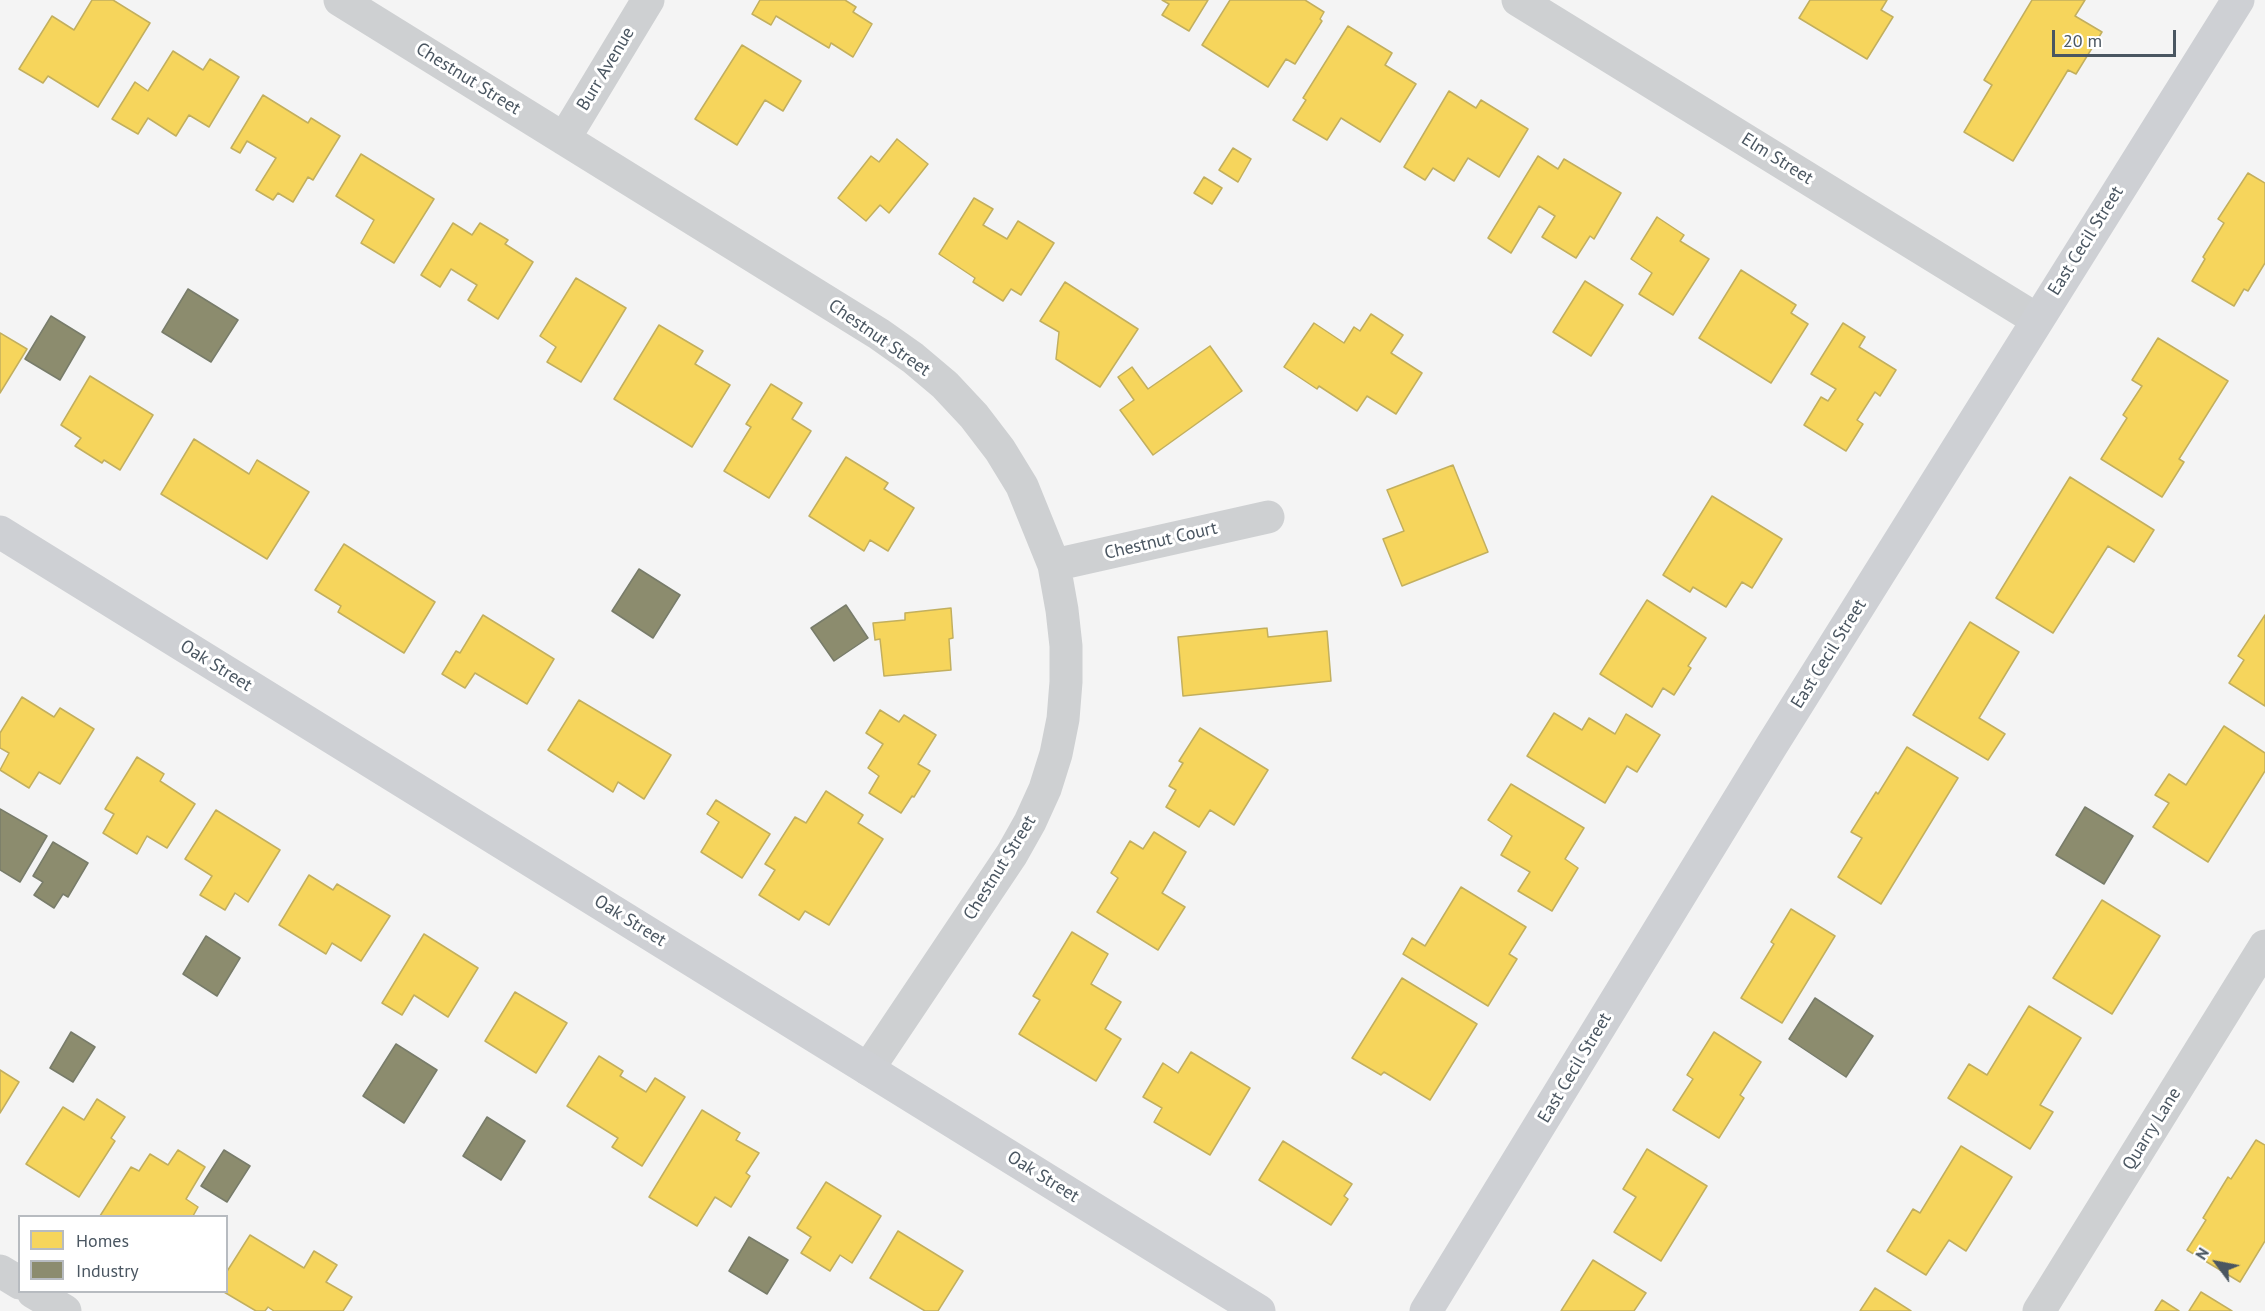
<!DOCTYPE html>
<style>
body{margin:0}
#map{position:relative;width:2265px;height:1311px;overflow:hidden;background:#f4f4f4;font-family:"PT Sans",sans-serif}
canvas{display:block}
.legend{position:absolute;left:18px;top:1215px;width:210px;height:78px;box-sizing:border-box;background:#fff;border:2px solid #b7bbc0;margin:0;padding:8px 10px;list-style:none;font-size:18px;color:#4a5661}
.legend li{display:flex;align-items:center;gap:12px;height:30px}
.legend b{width:30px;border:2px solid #b7bbc0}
.north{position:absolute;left:2187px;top:1233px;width:60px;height:60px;-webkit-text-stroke:4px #fff;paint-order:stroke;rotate:302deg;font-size:16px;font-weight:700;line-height:24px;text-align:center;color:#4a5661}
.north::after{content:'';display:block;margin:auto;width:21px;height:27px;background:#4a5661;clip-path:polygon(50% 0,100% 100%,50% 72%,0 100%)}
.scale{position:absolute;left:2052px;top:30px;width:124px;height:27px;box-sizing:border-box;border:3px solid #4a5661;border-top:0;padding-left:8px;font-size:18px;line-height:21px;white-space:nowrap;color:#4a5661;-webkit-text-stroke:4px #fff;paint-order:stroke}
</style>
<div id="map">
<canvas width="2265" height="1311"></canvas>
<ul class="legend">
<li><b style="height:16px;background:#f6d55c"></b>Homes</li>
<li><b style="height:16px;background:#8c8c6e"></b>Industry</li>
</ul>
<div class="north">N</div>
<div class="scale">20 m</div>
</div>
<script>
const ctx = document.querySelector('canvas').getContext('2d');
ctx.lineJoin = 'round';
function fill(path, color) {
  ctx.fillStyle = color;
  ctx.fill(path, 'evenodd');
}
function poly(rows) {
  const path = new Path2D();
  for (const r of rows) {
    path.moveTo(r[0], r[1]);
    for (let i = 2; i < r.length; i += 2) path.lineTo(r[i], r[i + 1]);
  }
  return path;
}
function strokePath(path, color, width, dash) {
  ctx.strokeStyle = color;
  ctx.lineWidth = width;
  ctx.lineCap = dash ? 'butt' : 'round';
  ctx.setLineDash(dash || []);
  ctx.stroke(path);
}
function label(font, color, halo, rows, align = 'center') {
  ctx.font = font + ' "PT Sans",sans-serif';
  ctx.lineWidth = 6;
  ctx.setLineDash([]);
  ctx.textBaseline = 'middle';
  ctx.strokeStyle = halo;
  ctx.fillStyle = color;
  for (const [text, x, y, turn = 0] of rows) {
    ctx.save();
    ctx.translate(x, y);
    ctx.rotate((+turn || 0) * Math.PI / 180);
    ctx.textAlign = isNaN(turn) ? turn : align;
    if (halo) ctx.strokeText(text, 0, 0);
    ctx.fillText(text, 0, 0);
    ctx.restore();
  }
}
const homes = poly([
 [92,0,113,0,150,23,98,107,48,76,43,83,19,69,52,16,74,30,92,0],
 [760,0,845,0,856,7,853,12,872,24,853,57,831,43,829,48,776,16,771,25,752,14,760,0],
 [1162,0,1208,0,1189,31,1162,15,1169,4,1162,0],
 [1230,0,1305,0,1324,12,1320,19,1322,21,1295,64,1286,59,1268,87,1202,45,1230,0],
 [1810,0,1887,0,1881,10,1893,17,1867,59,1799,18,1810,0],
 [2032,0,2085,0,2075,16,2102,32,2076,74,2068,70,2013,161,1964,132,1992,85,1984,80,2032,0],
 [1348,26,1392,53,1385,65,1416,84,1380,142,1341,118,1327,140,1293,120,1306,100,1303,98,1348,26],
 [742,45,801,81,783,111,765,100,737,145,695,119,742,45],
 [173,51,203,70,210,59,239,77,209,127,189,115,176,136,148,118,138,134,112,119,135,82,148,91,173,51],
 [1449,91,1476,108,1481,100,1528,129,1499,177,1468,158,1454,181,1433,168,1425,180,1404,167,1449,91],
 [263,95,308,123,311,118,340,136,313,180,308,177,293,202,278,193,273,200,256,190,276,158,247,141,240,153,231,148,263,95],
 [897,139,928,164,889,213,880,205,866,221,838,198,871,156,879,162,897,139],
 [1233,148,1251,159,1238,182,1219,170,1233,148],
 [361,154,434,199,394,263,361,243,374,220,336,196,361,154],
 [1538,156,1558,169,1564,159,1621,193,1594,239,1590,236,1576,258,1542,237,1555,216,1539,206,1511,253,1488,238,1538,156],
 [2248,173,2265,183,2265,263,2248,291,2244,289,2234,306,2192,281,2205,259,2203,257,2224,223,2218,219,2248,173],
 [1204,177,1222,188,1212,204,1194,193,1204,177],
 [974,198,993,209,983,225,1007,239,1018,221,1054,243,1021,295,1011,289,1003,301,973,282,975,278,939,254,974,198],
 [1657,217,1684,235,1680,241,1709,259,1673,315,1639,294,1652,273,1631,259,1657,217],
 [453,223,472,235,480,223,508,240,505,244,533,262,498,319,468,300,477,285,451,269,440,287,421,275,453,223],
 [1741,270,1796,305,1791,313,1808,324,1771,383,1699,338,1741,270],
 [576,278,626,308,581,382,547,362,556,347,540,336,576,278],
 [1585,281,1623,305,1591,356,1553,332,1585,281],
 [1065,282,1138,329,1100,387,1056,359,1059,332,1040,321,1065,282],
 [1371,314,1403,335,1391,353,1422,373,1396,414,1367,396,1357,411,1319,386,1317,389,1284,367,1314,323,1344,343,1354,327,1360,331,1371,314],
 [1843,323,1865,337,1859,347,1896,370,1880,396,1875,392,1857,420,1863,424,1846,451,1804,425,1821,397,1828,401,1836,389,1811,374,1843,323],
 [659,325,703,351,695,364,730,385,692,447,614,399,659,325],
 [0,333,27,349,0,393,0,333],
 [2158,338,2228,381,2179,459,2184,462,2162,497,2101,459,2127,418,2123,415,2142,386,2132,380,2158,338],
 [1210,346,1242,391,1153,455,1120,410,1134,400,1118,377,1132,367,1148,389,1210,346],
 [90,376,153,415,120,470,104,460,102,463,75,446,81,438,61,425,90,376],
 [771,384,802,403,792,419,811,431,769,498,724,471,751,427,746,424,771,384],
 [194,439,249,474,257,460,309,492,267,559,161,494,194,439],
 [846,457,888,483,884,489,914,508,888,551,870,540,864,551,809,516,846,457],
 [1453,465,1488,552,1402,586,1383,539,1404,531,1387,490,1453,465],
 [2070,477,2154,530,2134,562,2108,546,2053,633,1996,598,2070,477],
 [1712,496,1782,539,1752,588,1742,582,1726,607,1693,587,1690,592,1663,575,1712,496],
 [344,544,435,602,404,653,338,612,341,606,315,590,344,544],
 [1647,600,1706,638,1688,666,1691,668,1674,695,1663,688,1652,707,1600,674,1647,600],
 [951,608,953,638,949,639,951,670,884,676,880,639,875,640,873,623,905,620,905,613,951,608],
 [483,615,554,659,527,704,475,673,465,688,442,674,456,651,460,653,483,615],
 [2265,615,2265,706,2229,683,2244,660,2238,656,2265,615],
 [1970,622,2019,652,1979,718,2005,734,1988,760,1913,715,1970,622],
 [1267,628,1268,637,1327,631,1331,681,1183,696,1178,637,1267,628],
 [22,697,54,717,60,708,94,729,60,784,39,772,29,788,0,770,9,753,0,748,0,733,22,697],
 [579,700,671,755,644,799,618,782,613,792,548,750,579,700],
 [880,710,899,722,904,715,936,735,918,764,930,771,914,797,912,796,901,813,869,793,879,776,868,768,883,744,866,733,880,710],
 [1554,713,1582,730,1589,718,1615,734,1626,714,1660,735,1637,772,1627,766,1605,803,1527,756,1554,713],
 [2224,726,2265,753,2265,771,2208,862,2153,827,2169,803,2155,795,2169,774,2186,785,2224,726],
 [1200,728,1268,770,1234,825,1210,810,1199,827,1166,807,1176,790,1169,786,1183,763,1179,761,1200,728],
 [1907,747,1958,778,1881,904,1838,877,1862,838,1851,832,1876,792,1878,794,1907,747],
 [137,757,164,774,160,781,195,804,167,848,147,836,137,854,103,833,114,814,105,809,137,757],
 [1511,784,1584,828,1565,859,1578,868,1552,911,1518,891,1530,872,1501,855,1512,836,1488,820,1511,784],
 [826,791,863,815,858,823,883,839,829,925,805,911,799,920,759,895,775,870,765,864,795,817,806,823,826,791],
 [716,800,770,834,742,878,701,852,719,822,707,814,716,800],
 [216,810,280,850,248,902,235,893,225,910,200,895,212,876,185,859,216,810],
 [1154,832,1186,852,1162,893,1185,907,1158,950,1097,912,1118,878,1111,873,1130,841,1143,849,1154,832],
 [309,875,333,890,337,884,390,916,361,961,332,943,326,954,279,925,309,875],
 [1461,887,1526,927,1509,954,1517,959,1488,1006,1403,954,1412,938,1425,946,1461,887],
 [2102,900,2160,936,2112,1014,2053,978,2102,900],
 [1791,909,1835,936,1782,1023,1741,998,1774,944,1771,942,1791,909],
 [1072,932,1108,954,1091,984,1121,1002,1105,1029,1121,1039,1096,1081,1019,1034,1040,1000,1033,996,1072,932],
 [424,934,478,968,448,1017,414,995,402,1015,382,1003,424,934],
 [1402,978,1477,1024,1430,1100,1384,1072,1381,1075,1352,1058,1402,978],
 [515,992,567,1023,536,1073,485,1041,515,992],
 [2029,1006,2081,1038,2040,1105,2053,1112,2030,1149,1948,1098,1969,1064,1987,1075,2029,1006],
 [1714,1032,1761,1062,1740,1095,1744,1098,1719,1138,1673,1110,1693,1079,1687,1075,1714,1032],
 [1191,1052,1250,1088,1210,1155,1154,1122,1162,1108,1143,1097,1163,1063,1178,1073,1191,1052],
 [599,1056,623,1071,620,1076,646,1092,655,1078,685,1097,642,1166,612,1147,618,1138,567,1106,599,1056],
 [0,1070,19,1082,0,1113,0,1070],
 [97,1099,125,1117,111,1138,115,1141,79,1197,26,1164,63,1107,84,1120,97,1099],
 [702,1110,740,1133,736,1140,759,1153,746,1173,750,1176,731,1207,715,1197,697,1226,649,1197,702,1110],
 [2256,1140,2265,1145,2265,1241,2240,1282,2187,1250,2206,1220,2203,1218,2228,1177,2231,1179,2256,1140],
 [1283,1141,1352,1184,1344,1196,1348,1199,1331,1225,1259,1180,1283,1141],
 [1961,1146,2012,1177,1966,1251,1949,1240,1926,1275,1887,1251,1913,1209,1920,1213,1961,1146],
 [1647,1149,1707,1186,1661,1261,1614,1232,1636,1197,1623,1189,1647,1149],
 [178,1150,205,1167,186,1199,198,1207,193,1216,100,1216,131,1167,139,1171,150,1154,168,1165,178,1150],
 [826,1182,881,1216,852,1263,840,1255,830,1271,801,1253,811,1237,797,1228,826,1182],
 [898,1231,963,1271,938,1311,925,1311,870,1278,898,1231],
 [250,1235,304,1268,314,1251,337,1265,326,1282,352,1297,343,1311,274,1311,268,1307,265,1311,256,1311,224,1292,226,1292,226,1273,250,1235],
 [1593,1260,1646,1293,1634,1311,1561,1311,1593,1260],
 [1875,1288,1911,1311,1860,1311,1875,1288],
 [2201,1292,2232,1311,2189,1311,2201,1292],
 [2162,1300,2179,1311,2155,1311,2162,1300]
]);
fill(homes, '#f6d55c');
strokePath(homes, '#c2af5e', 1.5);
const industry = poly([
 [188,289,238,320,211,362,162,332,188,289],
 [51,316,85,337,60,380,25,359,51,316],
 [639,569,680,595,653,638,612,611,639,569],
 [846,605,868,638,834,661,811,628,846,605],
 [2085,807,2133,836,2104,884,2056,855,2085,807],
 [0,809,47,836,20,882,0,870,0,809],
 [53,842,88,863,68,897,63,894,54,908,34,895,43,882,33,876,53,842],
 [206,936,240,958,217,996,183,974,206,936],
 [1815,998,1873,1036,1846,1077,1789,1039,1815,998],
 [71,1032,95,1047,73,1082,50,1068,71,1032],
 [396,1044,437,1070,404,1123,363,1096,396,1044],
 [487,1117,525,1141,501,1180,463,1156,487,1117],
 [224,1150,250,1166,227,1202,201,1186,224,1150],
 [749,1237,788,1260,767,1294,729,1271,749,1237]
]);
fill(industry, '#8c8c6e');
strokePath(industry, '#787c6a', 1.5);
strokePath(poly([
 [340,0,879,334,913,358,945,385,974,416,1000,450,1022,486,1054,565,1062,610,1066,646,1066,682,1063,719,1056,754,1045,789,1030,822,1012,854,868,1069],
 [1518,0,2036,319],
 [564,139,648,0],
 [1054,565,1268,517],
 [0,1271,20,1283],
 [33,1292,65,1311],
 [2039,1311,2265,946]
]), '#ced0d2', 33);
strokePath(poly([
 [0,532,1259,1311],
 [1426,1311,1772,745,2238,0]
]), '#ced0d4', 33);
label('18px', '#4a5661', '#fff', [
 ["Burr Avenue",606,69,-59],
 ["Chestnut Street",468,79,32],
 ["Elm Street",1777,159,32],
 ["East Cecil Street",2086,241,-58],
 ["Chestnut Street",879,338,35],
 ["Chestnut Court",1161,541,-13],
 ["East Cecil Street",1829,654,-58],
 ["Oak Street",216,666,32],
 ["Chestnut Street",1000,868,-58],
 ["Oak Street",630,921,32],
 ["East Cecil Street",1575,1068,-59],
 ["Quarry Lane",2152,1129,-58],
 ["Oak Street",1043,1177,32]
]);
</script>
